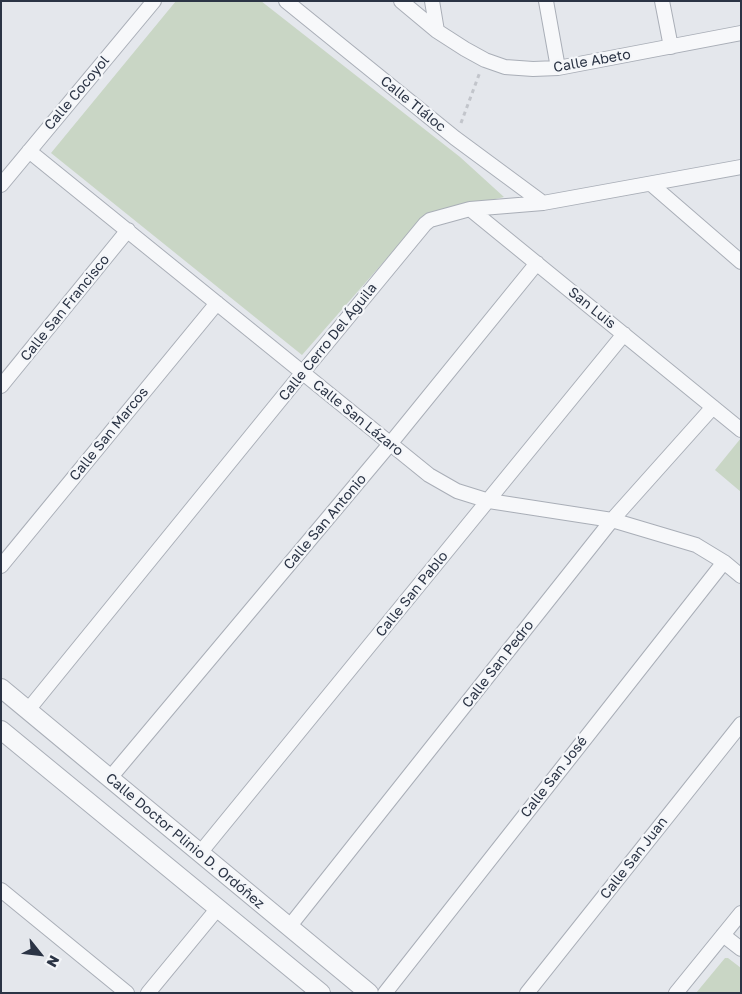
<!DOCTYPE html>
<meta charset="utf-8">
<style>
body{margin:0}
#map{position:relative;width:742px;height:994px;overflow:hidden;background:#e4e7ec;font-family:"Golos Text",sans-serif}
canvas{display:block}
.frame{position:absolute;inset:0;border:2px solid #2b3445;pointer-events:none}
.north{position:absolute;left:15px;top:929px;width:50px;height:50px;-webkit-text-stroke:4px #f4f6f9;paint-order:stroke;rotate:119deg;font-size:14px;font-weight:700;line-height:20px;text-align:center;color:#2b3445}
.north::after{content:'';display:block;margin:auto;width:18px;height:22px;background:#2b3445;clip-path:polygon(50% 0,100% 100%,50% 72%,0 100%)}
</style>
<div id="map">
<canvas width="742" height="994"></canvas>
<div class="frame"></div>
<div class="north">N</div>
</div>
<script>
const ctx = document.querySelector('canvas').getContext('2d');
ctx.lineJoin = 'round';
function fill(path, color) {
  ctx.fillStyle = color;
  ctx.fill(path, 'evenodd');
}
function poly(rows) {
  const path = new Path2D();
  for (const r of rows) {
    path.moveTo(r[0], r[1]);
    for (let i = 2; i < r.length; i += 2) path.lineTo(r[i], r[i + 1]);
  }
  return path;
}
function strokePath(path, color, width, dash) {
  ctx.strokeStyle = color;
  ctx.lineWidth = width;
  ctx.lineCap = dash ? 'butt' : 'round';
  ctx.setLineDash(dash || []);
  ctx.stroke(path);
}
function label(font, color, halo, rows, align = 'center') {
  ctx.font = font + ' "Golos Text",sans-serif';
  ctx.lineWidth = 4.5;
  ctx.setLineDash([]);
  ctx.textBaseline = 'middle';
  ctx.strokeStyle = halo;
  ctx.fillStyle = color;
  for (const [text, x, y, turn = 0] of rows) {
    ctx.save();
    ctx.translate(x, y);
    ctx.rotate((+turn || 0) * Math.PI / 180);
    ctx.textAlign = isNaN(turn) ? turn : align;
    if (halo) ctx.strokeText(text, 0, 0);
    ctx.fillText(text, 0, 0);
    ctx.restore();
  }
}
fill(poly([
 [176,1,261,1,460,157,504,197,424,216,302,355,51,153],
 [741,438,741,492,715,470],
 [725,958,728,958,741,968,741,993,696,993]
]), '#c9d6c5');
const minor = poly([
 [286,1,455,138,543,203],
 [401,1,437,31,465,49,485,60,505,67,533,69,558,68,741,33],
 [432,1,437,31],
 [546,1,558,68],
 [662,1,671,47],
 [29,151,429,475,457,491,489,501,612,520,696,545,724,562,741,576],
 [651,184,741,262],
 [1,185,154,1],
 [470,209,741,430],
 [1,386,128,230],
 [1,566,217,303],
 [28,710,303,372,425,224,430,220,470,209,543,203,741,167],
 [110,778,390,444,537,263],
 [200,853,624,334],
 [1,890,127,993],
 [289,927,612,520,713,407],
 [723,935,741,949],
 [148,993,218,908],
 [385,993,724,562],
 [527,993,741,724],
 [676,993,741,913]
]);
const tertiary = poly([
 [1,688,369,993],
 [1,730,321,993]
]);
strokePath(minor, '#a9aeb7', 16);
strokePath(tertiary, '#a9aeb7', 20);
strokePath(poly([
 [461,123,480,72]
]), '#c2c5cb', 3, [4, 4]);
strokePath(minor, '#f7f8fa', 14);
strokePath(tertiary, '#f7f8fa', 18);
label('14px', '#2b3445', '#f4f6f9', [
 ["Calle Abeto",592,61,-10],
 ["Calle Cocoyol",77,93,-50],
 ["Calle Tláloc",413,104,39],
 ["Calle San Francisco",65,308,-51],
 ["San Luis",592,308,39],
 ["Calle Cerro Del Águila",328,342,-51],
 ["Calle San Lázaro",358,418,39],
 ["Calle San Marcos",109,434,-51],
 ["Calle San Antonio",325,522,-50],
 ["Calle San Pablo",412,594,-51],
 ["Calle San Pedro",498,664,-52],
 ["Calle San José",554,777,-52],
 ["Calle Doctor Plinio D. Ordóñez",185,841,40],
 ["Calle San Juan",634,858,-52]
]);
</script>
